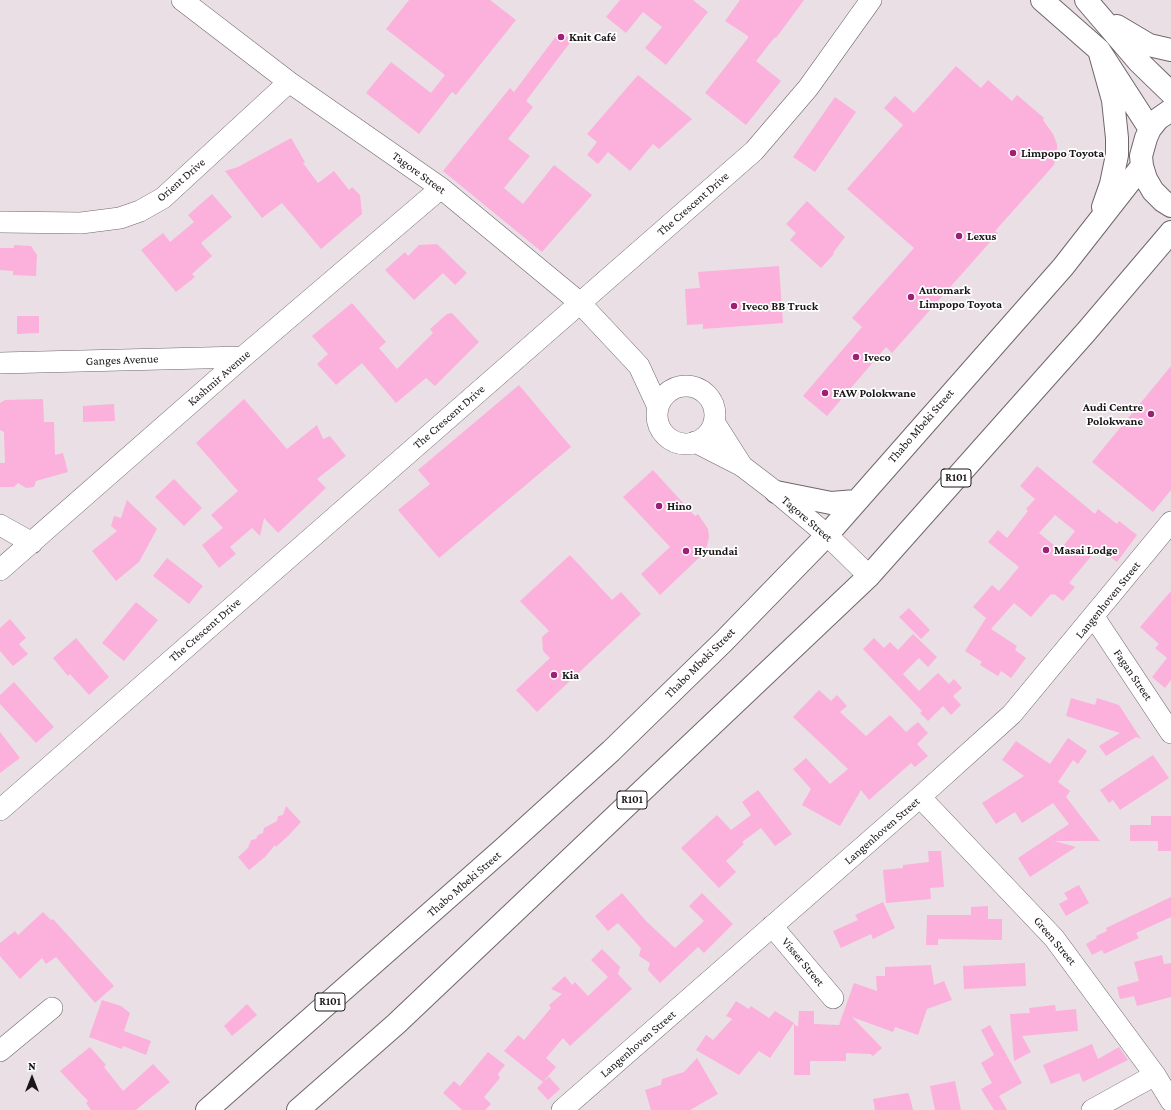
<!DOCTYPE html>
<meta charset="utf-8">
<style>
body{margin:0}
#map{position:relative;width:1171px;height:1110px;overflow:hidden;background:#eadfe5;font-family:"Crimson Pro",serif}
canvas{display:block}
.north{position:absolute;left:12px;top:1058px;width:40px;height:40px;-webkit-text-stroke:3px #fff;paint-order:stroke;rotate:0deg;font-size:11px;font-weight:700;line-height:16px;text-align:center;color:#1a1618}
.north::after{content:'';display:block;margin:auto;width:14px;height:18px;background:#1a1618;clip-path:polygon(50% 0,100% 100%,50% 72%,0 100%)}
</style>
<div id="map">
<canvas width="1171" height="1110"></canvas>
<div class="north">N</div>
</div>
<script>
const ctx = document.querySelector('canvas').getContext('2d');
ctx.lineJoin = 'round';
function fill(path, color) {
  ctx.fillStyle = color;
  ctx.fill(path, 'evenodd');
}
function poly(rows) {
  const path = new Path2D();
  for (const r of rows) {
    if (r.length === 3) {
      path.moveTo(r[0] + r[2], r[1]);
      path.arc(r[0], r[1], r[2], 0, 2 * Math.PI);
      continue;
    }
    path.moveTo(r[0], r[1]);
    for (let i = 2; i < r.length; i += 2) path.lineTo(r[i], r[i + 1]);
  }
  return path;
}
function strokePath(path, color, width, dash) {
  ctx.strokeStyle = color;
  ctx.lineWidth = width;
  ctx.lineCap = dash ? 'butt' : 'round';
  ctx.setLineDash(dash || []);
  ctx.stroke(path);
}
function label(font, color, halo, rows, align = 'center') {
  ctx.font = font + ' "Crimson Pro",serif';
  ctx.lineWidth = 3.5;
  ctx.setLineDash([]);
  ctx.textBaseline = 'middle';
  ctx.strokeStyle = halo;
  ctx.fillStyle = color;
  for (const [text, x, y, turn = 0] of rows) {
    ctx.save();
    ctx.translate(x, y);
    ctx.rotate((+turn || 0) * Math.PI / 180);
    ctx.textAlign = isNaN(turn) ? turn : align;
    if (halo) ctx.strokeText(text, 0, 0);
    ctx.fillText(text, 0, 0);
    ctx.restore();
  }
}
fill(poly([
 [409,0,490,0,516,20,456,95,452,92,419,134,366,93,391,62,431,93,445,75,386,29],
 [620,0,693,0,708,12,666,65,645,48,662,27,643,12,626,33,606,17],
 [740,0,804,0,776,38,775,37,756,61,781,81,746,125,705,93,748,38,748,36,725,21],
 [560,31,572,40,526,101,533,107,508,139,530,156,504,188,523,204,554,165,592,195,542,252,443,171,510,88,514,92],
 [956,66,981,88,988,80,1012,101,1017,95,1044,118,1043,120,1053,134,1057,144,1057,154,1054,165,995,231,998,233,892,353,886,347,827,416,803,396,862,327,852,318,914,248,847,189,903,125,884,108,895,96,914,113],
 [638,75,692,119,659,149,653,144,630,171,608,152,598,164,587,155,597,142,587,134],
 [835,97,856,112,815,172,793,157],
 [291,138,305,162,303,163,318,183,334,171,349,190,352,187,360,195,362,214,321,249,282,203,262,218,225,171,238,167],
 [212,194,232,217,201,243,212,256,192,274,195,277,176,292,141,250,163,233,170,242,194,222,188,215],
 [807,201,845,237,833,253,834,254,821,268,790,240,796,233,786,224],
 [437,244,467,273,455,285,443,273,414,300,385,270,405,252,408,256,419,245],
 [14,245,31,246,37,255,36,276,13,275,13,271,0,270,0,248,14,248],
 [779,266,783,323,703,329,703,324,687,325,685,289,700,288,698,272],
 [352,303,386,342,379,348,397,369,433,333,430,329,447,314,452,313,479,342,435,386,426,378,396,403,362,363,336,385,317,364,328,354,312,336],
 [17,316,39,316,39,333,17,334],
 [1171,366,1171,490,1153,512,1092,462],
 [519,385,571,447,439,558,398,510,430,484,418,470],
 [43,399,44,422,54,422,55,455,63,453,68,472,36,481,34,487,26,488,18,483,14,487,0,487,0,463,5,463,4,432,0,430,0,403,5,400],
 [244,399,287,449,317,425,323,439,330,436,346,456,317,479,326,488,278,533,264,518,260,536,252,528,230,547,236,554,219,568,202,545,223,528,211,515,238,491,196,443],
 [114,404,115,421,83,422,83,406],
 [1037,466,1095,514,1098,509,1117,524,1119,521,1137,535,1117,562,1098,548,1069,583,1075,587,1063,601,1054,594,1052,595,1051,594,1031,617,1014,603,991,629,1017,646,1015,650,1026,658,1011,678,1001,671,998,676,980,665,982,662,965,651,986,618,973,607,992,585,999,591,1019,567,988,542,998,530,1007,538,1028,511,1026,509,1035,499,1020,486],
 [1055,515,1075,531,1060,550,1039,533],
 [653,470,695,516,698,514,708,529,709,537,707,546,703,554,660,595,641,574,670,547,623,497],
 [174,479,202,508,184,526,155,497],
 [127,500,157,529,139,562,116,581,92,551,117,531,111,526,114,516,121,518],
 [570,555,612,600,621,592,641,614,537,712,516,690,550,658,543,651,542,637,549,631,520,601],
 [167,558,203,586,189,604,153,576],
 [1171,591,1171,680,1165,688,1152,677,1167,658,1155,648,1159,644,1140,627],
 [136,602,158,620,124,661,102,643],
 [909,608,930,630,921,639,899,617],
 [10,619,26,638,19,644,28,654,13,666,0,651,0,628],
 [913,634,937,657,928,667,919,658,903,674,919,691,938,673,949,684,954,679,962,688,953,696,961,705,951,715,943,706,928,721,920,713,922,711,863,649,874,638,884,648,890,642,898,650],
 [76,638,109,677,89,695,70,674,68,676,53,658],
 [14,682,54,727,36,743,0,704,0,695],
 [819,690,831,701,837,695,847,706,840,712,866,736,890,715,906,732,918,722,928,733,917,744,928,756,915,767,911,763,869,800,861,790,840,826,802,805,811,789,793,769,806,758,830,784,848,769,793,717],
 [1071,698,1095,705,1097,698,1119,705,1141,739,1136,737,1106,756,1099,746,1120,733,1066,716],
 [0,732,20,758,0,773],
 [1068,738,1087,751,1078,764,1073,760,1058,782,1070,791,1066,797,1100,841,1054,841,1076,847,1030,877,1018,858,1069,824,1053,803,1022,823,1015,812,996,824,982,803,1024,776,1002,760,1016,741,1050,764],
 [1153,755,1169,778,1120,810,1113,800,1109,803,1100,790],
 [758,790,792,834,775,846,761,828,742,842,744,844,726,861,736,872,719,888,681,848,717,815,731,830,751,815,742,802],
 [286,806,301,822,289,835,276,847,275,845,265,857,249,870,238,857,248,848,251,840,256,839,258,835,263,833,264,828,277,821,278,816,283,815],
 [1151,816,1171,816,1171,851,1158,851,1158,841,1130,841,1130,825,1151,825],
 [928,851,941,851,944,887,930,888,931,899,886,903,883,870,903,868,903,865,929,862],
 [1079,885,1089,903,1066,916,1059,904,1068,899,1064,893],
 [622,893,646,921,675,948,704,921,689,906,702,893,733,924,704,953,698,947,660,983,648,970,650,963,639,956,641,948,618,923,608,931,595,916],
 [1171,897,1171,917,1136,933,1139,938,1104,954,1102,950,1092,955,1086,944,1097,938,1096,936,1107,931,1106,928],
 [883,902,895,928,873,939,871,934,841,948,833,931,858,920,855,915],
 [988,906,988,919,1002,919,1002,940,938,939,938,945,926,945,927,915,971,915,971,907],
 [43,912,51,920,53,919,114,986,95,1003,56,957,46,964,42,958,20,979,0,956,0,943,15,931,18,935],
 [602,949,620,967,618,974,632,989,570,1046,563,1038,546,1058,556,1067,543,1082,549,1077,560,1089,548,1100,537,1088,543,1082,504,1051,518,1035,524,1040,551,1008,549,1005,562,994,551,989,565,976,572,985,575,982,588,996,608,977,591,960],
 [1162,955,1164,964,1171,963,1171,997,1137,1006,1134,996,1120,999,1117,987,1139,981,1134,962],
 [1025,963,1026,986,964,989,963,966],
 [931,965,934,985,944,981,952,1000,927,1009,918,1035,895,1027,893,1032,852,1017,882,1048,873,1056,870,1054,846,1053,846,1061,810,1061,810,1075,794,1075,794,1024,798,1027,799,1011,814,1011,814,1024,839,1025,854,983,877,991,876,976,885,976,885,967],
 [102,1000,121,1006,130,1013,124,1031,151,1041,146,1055,123,1046,122,1049,89,1037],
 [736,1001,749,1009,751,1006,769,1018,775,1011,794,1023,770,1058,759,1051,739,1075,696,1050,706,1035,713,1040,732,1019,726,1016],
 [247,1004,257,1015,232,1036,224,1026],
 [1055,1005,1056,1011,1076,1009,1078,1031,1022,1036,1031,1052,1014,1061,1010,1014,1030,1013,1029,1008],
 [990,1025,1022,1083,999,1096,1007,1110,994,1110,981,1089,992,1083,981,1063,994,1055,981,1030],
 [1092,1044,1098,1059,1119,1047,1128,1060,1083,1082,1079,1073,1051,1084,1043,1065],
 [90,1047,106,1065,104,1067,123,1091,153,1064,170,1082,136,1110,91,1110,86,1103,88,1101,60,1071],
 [488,1052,505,1065,498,1074,500,1078,484,1097,491,1104,485,1110,462,1110,443,1093,454,1081,460,1086],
 [697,1058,718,1094,690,1110,651,1110,645,1090,661,1085,662,1079,684,1072],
 [955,1081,961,1110,935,1110,930,1086],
 [907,1093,909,1094,913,1110,875,1110,873,1099]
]), '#fbb1db');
const minor = poly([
 [182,0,289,82,441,188,579,302,639,366,658,407],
 [0,222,81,223,120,218,140,211,163,198,289,82],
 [0,363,243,357],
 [686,415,29],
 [714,422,742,466],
 [695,442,742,466,776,492,827,535,869,576],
 [0,525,32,543],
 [0,570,243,357,441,188],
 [1094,617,1171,733],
 [920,797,1054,938,1155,1075,1171,1101],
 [0,810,754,151,808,88,871,0],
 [772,926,833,998],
 [0,1051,52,1008],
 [562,1110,920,797,1012,714,1171,522],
 [1092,1110,1155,1075]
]);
const major = poly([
 [1042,0,1099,50,1150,129],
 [1086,0,1139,62,1171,93],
 [1117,26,1149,45,1171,50],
 [1099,50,1113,100,1117,138,1117,155,1111,184,1103,207],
 [1171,110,1158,119,1150,129,1146,138,1141,156,1142,166,1146,179,1153,191,1163,201,1171,206],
 [776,492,831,503,856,501],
 [207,1110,503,849,611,751,723,642,827,535,1063,267,1142,166],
 [298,1110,396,1024,869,576,1086,332,1171,232]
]);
strokePath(minor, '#6f666b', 22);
strokePath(major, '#6f666b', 24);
strokePath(minor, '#fff', 21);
strokePath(major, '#fff', 22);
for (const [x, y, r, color] of [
 [561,37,4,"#9d2076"],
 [1013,153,4,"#9d2076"],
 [959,236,4,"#9d2076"],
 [911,297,4,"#9d2076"],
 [734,306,4,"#9d2076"],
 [856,357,4,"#9d2076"],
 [825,393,4,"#9d2076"],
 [1151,414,4,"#9d2076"],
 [659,506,4,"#9d2076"],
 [1046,550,4,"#9d2076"],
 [686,551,4,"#9d2076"],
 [554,675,4,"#9d2076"]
]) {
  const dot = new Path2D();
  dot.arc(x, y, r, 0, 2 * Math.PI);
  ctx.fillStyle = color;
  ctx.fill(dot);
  strokePath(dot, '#fff', 1.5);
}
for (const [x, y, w] of [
 [956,478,30],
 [632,800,30],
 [330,1002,30]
]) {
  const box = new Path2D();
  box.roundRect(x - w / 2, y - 9, w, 18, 3);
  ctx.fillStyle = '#fff';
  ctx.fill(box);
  strokePath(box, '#1a1618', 1);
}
label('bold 11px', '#1a1618', null, [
 ["R101",956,478],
 ["R101",632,800],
 ["R101",330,1002]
]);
label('bold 12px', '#1a1618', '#fff', [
 ["Knit Café",569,37],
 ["Limpopo Toyota",1021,153],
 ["Lexus",967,236],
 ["Automark",919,290],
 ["Limpopo Toyota",919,304],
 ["Iveco BB Truck",742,306],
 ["Iveco",864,357],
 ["FAW Polokwane",833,393],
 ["Audi Centre",1143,407,"right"],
 ["Polokwane",1143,421,"right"],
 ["Hino",667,506],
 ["Masai Lodge",1054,550],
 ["Hyundai",694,551],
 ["Kia",562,675]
], 'left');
label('12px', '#1a1618', '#fff', [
 ["Tagore Street",419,173,36],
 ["Orient Drive",181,180,-41],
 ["The Crescent Drive",693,204,-41],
 ["Ganges Avenue",122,360,-2],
 ["Kashmir Avenue",219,378,-41],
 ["The Crescent Drive",449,417,-41],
 ["Thabo Mbeki Street",921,426,-49],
 ["Tagore Street",807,519,41],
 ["Langenhoven Street",1108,600,-51],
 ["The Crescent Drive",205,630,-41],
 ["Thabo Mbeki Street",700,663,-45],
 ["Fagan Street",1133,675,56],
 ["Langenhoven Street",882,831,-41],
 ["Thabo Mbeki Street",464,884,-41],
 ["Green Street",1055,941,50],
 ["Visser Street",803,962,50],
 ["Langenhoven Street",638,1044,-41]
]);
</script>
